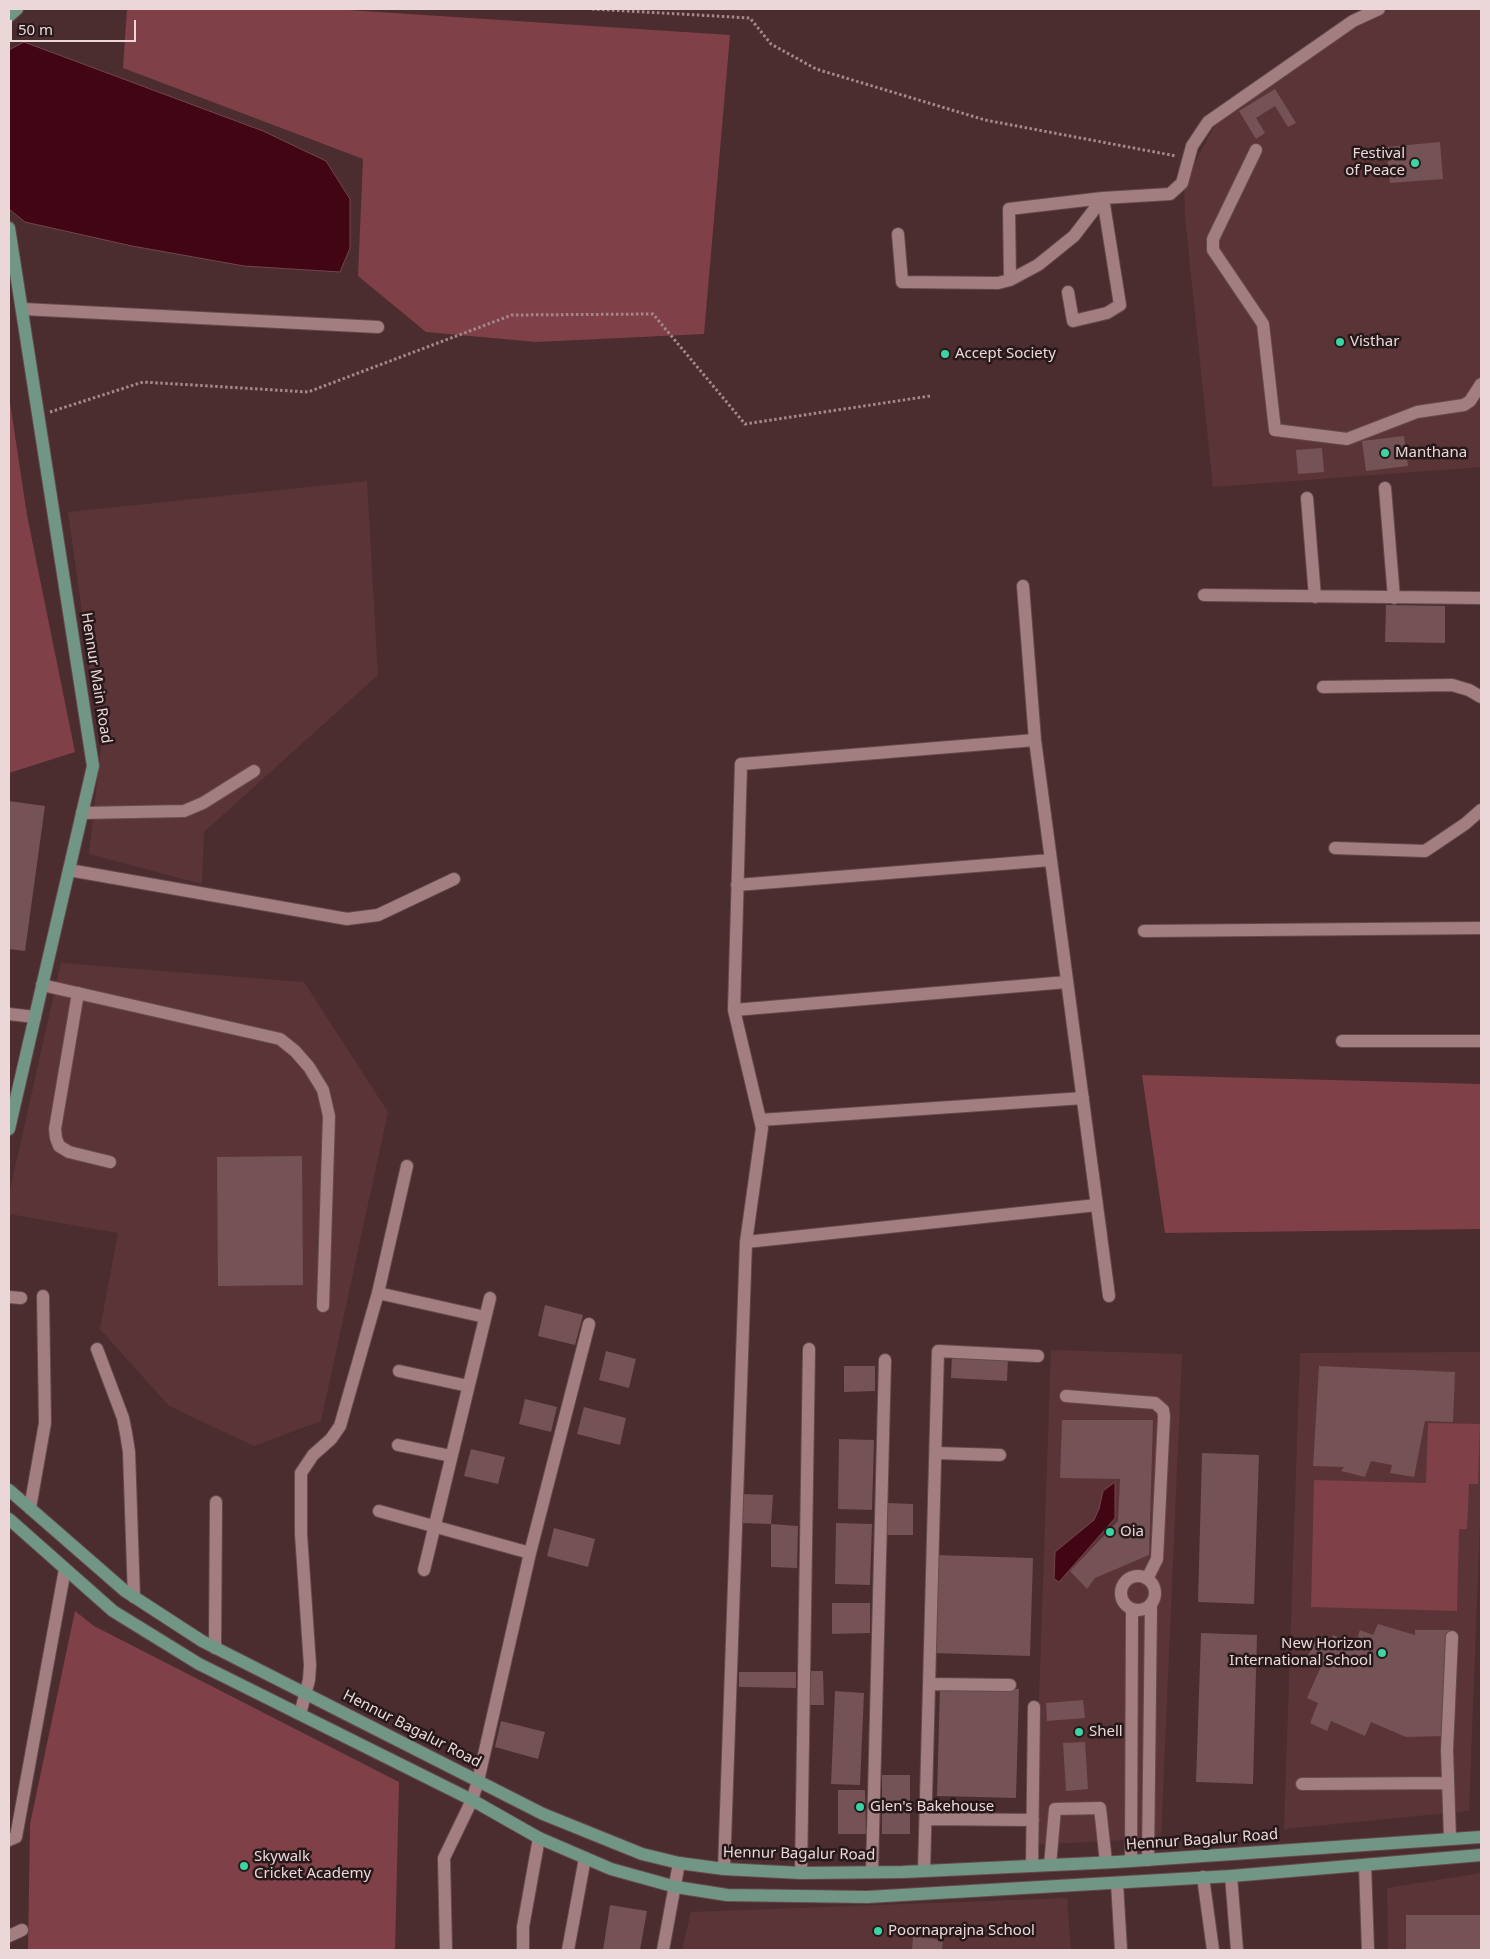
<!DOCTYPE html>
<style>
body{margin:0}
#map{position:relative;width:1490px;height:1959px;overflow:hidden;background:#4b2c2f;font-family:"Noto Sans",sans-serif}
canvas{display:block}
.frame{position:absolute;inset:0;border:10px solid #ebd7d8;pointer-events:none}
.scale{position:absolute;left:10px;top:20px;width:126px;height:22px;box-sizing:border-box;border:2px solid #ebd7d8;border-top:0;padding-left:6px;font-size:15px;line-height:18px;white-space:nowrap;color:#ebd7d8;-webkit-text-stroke:4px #27191a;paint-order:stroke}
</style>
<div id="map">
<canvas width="1490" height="1959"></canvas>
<div class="frame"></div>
<div class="scale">50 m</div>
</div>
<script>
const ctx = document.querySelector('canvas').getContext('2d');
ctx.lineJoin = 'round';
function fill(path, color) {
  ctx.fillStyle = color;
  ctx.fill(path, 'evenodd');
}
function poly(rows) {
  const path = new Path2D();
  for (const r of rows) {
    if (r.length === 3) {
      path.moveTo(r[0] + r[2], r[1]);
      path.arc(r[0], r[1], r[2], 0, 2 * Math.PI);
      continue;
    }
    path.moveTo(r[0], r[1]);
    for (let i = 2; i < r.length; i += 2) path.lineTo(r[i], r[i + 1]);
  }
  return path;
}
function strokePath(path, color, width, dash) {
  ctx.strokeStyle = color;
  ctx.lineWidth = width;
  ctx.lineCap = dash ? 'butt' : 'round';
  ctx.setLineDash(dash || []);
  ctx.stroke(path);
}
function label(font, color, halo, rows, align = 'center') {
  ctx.font = font + ' "Noto Sans",sans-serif';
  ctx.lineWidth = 5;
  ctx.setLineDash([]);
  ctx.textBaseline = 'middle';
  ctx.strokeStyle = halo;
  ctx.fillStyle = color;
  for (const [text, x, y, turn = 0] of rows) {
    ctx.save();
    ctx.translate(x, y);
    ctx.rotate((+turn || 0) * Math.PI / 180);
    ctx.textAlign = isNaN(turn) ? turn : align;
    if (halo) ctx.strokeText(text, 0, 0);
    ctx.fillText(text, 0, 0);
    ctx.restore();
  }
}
fill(poly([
 [1392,9,1481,9,1481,467,1213,487,1185,217,1184,183,1215,125,1259,88,1343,33],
 [367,481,378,675,204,832,202,884,89,854,101,747,68,512],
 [61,963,304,982,388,1112,321,1421,254,1446,169,1406,100,1329,118,1233,9,1214,9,1194],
 [1051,1350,1182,1354,1161,1838,1034,1845],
 [1481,1352,1481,1495,1469,1811,1284,1829,1300,1353],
 [1481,1873,1481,1950,1388,1950,1387,1888],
 [1067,1898,1071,1950,682,1950,691,1912]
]), '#5b3438');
fill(poly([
 [127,9,333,9,730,35,704,334,536,342,426,332,358,276,363,159,123,68],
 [9,396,27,515,75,752,9,773],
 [1142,1075,1481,1084,1481,1229,1165,1233],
 [1428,1423,1480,1424,1478,1484,1469,1484,1467,1529,1459,1529,1457,1611,1311,1607,1314,1480,1426,1483],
 [75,1611,94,1626,399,1782,395,1950,28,1950,30,1824]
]), '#7f4048');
const water = poly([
 [24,42,263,131,326,161,350,199,350,248,340,272,244,266,132,246,25,222,9,209,9,50,24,42],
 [1115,1482,1115,1518,1059,1582,1054,1579,1055,1552,1094,1520,1099,1509,1103,1491,1115,1482]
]);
fill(water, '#410514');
strokePath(water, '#74444f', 1);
fill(poly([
 [1275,89,1296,123,1288,127,1275,106,1256,118,1265,133,1256,139,1239,111],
 [1440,142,1443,179,1390,183,1386,147],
 [1404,436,1408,466,1366,471,1362,441],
 [1322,448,1324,472,1298,474,1296,450],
 [1386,605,1445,606,1445,643,1385,642],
 [9,801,45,806,25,951,9,949],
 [302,1156,303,1285,218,1286,217,1157],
 [545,1305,583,1315,575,1345,538,1336],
 [606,1351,636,1359,629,1388,599,1380],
 [952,1354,1008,1357,1007,1381,951,1378],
 [844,1366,875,1366,875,1391,844,1392],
 [1319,1366,1455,1372,1453,1422,1425,1421,1414,1477,1390,1473,1392,1465,1371,1461,1365,1477,1341,1471,1344,1467,1313,1466],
 [525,1399,557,1407,551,1432,519,1424],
 [584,1407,626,1418,620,1445,577,1434],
 [1062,1420,1153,1420,1149,1555,1095,1578,1087,1589,1070,1571,1118,1521,1120,1479,1060,1478],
 [839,1439,874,1440,872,1510,838,1509],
 [471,1449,505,1457,498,1484,464,1476],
 [1202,1453,1259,1455,1254,1604,1198,1602],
 [739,1494,773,1495,771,1524,738,1523],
 [887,1503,913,1504,913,1535,887,1535],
 [836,1523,872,1524,870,1585,835,1584],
 [771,1524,798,1526,797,1568,771,1567],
 [554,1528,595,1539,588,1567,547,1556],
 [935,1555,1033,1558,1030,1656,933,1653],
 [832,1603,870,1603,870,1633,832,1634],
 [1378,1624,1415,1635,1415,1630,1450,1630,1444,1736,1406,1737,1371,1722,1365,1736,1331,1721,1327,1731,1310,1723,1318,1703,1307,1698,1322,1664,1308,1656,1316,1636,1331,1641,1333,1635,1355,1645,1360,1630,1373,1635],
 [1201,1633,1257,1635,1253,1784,1196,1782],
 [807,1671,823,1671,824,1705,807,1705],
 [739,1672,796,1672,796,1688,739,1687],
 [940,1687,1019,1689,1016,1798,937,1796],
 [835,1691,864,1693,860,1785,831,1784],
 [1083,1700,1085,1718,1047,1721,1046,1703],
 [501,1721,545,1732,538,1759,495,1747],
 [1085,1742,1088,1789,1066,1791,1063,1743],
 [882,1775,910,1775,910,1834,882,1834],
 [838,1790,865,1790,866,1834,838,1834],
 [610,1905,647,1911,640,1950,603,1950],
 [1406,1915,1481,1915,1481,1950,1406,1950],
 [913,1936,943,1940,942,1950,912,1950]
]), '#745255');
const minor = poly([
 [1256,150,1213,239,1213,250,1263,324,1275,430,1347,439,1417,412,1464,405,1470,401,1481,384],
 [898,234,902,282,998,283,1010,280,1038,265,1074,236,1103,198],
 [1010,280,1009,209,1103,198,1170,194,1182,183,1192,146,1208,122,1353,21,1379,9],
 [1068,292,1073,321,1107,313,1120,305,1103,198],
 [23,309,378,327],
 [1385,488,1394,598],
 [1307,498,1315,597],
 [1023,586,1035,740,1109,1296],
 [1204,595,1481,598],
 [1323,687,1452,685,1469,690,1481,697],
 [82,813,184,811,203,803,254,771],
 [1335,848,1425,851,1465,824,1481,810],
 [69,870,347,919,378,915,454,879],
 [737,885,1051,860],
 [1144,931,1481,928],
 [42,985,280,1039,295,1051,309,1067,323,1090,329,1116,323,1306],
 [78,993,55,1129,56,1138,59,1146,69,1152,110,1162],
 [734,1010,1067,982],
 [9,1014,35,1017],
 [1342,1041,1481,1041],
 [760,1120,1083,1098],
 [746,1242,1097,1205],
 [378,1293,485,1317],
 [9,1297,21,1298],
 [97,1349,123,1418,126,1433,129,1452,134,1597],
 [399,1371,468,1386],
 [1066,1396,1155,1403,1163,1410,1164,1416,1157,1559,1147,1579],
 [398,1445,451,1456],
 [936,1453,1000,1455],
 [30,1508,45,1423,43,1296],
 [379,1511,530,1553],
 [424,1570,490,1298],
 [1138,1593,17],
 [215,1648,216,1502],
 [929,1684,1010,1685],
 [300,1714,309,1680,310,1665,301,1534,301,1473,313,1455,331,1439,340,1426,378,1293,407,1166],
 [1302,1784,1448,1783],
 [926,1819,1033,1820],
 [1450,1839,1447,1750,1452,1637],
 [9,1840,16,1837,65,1569],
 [1148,1860,1151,1604],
 [1131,1861,1132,1609],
 [1050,1865,1055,1809,1100,1808,1106,1862],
 [1365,1865,1368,1950],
 [1032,1866,1034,1707],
 [724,1869,746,1242,762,1128,734,1010,741,764,1035,740],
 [924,1871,938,1351,1038,1356],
 [872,1872,885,1360],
 [801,1873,809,1349],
 [1231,1876,1237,1950],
 [1203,1877,1213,1950],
 [1117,1883,1121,1950],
 [9,1936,22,1930],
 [446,1950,444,1858,472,1800,478,1781,530,1553,589,1324],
 [523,1950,523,1927,539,1838],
 [568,1950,585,1858],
 [663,1950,679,1863]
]);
const major = poly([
 [9,16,17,9],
 [9,228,93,766,9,1129],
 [9,1490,125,1591,202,1641,543,1814,642,1854,679,1863,724,1869,801,1873,903,1872,1116,1862,1481,1837],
 [9,1519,113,1611,199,1664,472,1800,539,1838,611,1869,676,1887,727,1895,867,1897,1231,1876,1481,1855]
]);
strokePath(minor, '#644a4d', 14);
strokePath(major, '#644a4d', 14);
strokePath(poly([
 [592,9,750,18,771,44,816,69,985,120,1176,156],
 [50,412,143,382,308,392,512,315,653,314,745,424,930,396]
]), '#a2898b', 3, [2.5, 2.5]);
strokePath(minor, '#a37e81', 12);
strokePath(major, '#729685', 12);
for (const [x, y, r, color] of [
 [1415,163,5,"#3ad4a5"],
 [1340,342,5,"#3ad4a5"],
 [945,354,5,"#3ad4a5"],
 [1385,453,5,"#3ad4a5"],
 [1110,1532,5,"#3ad4a5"],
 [1382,1653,5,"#3ad4a5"],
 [1079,1732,5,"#3ad4a5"],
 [860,1807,5,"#3ad4a5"],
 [244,1866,5,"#3ad4a5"],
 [878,1931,5,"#3ad4a5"]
]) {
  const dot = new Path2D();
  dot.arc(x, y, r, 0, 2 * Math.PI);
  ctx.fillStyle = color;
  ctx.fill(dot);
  strokePath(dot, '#27191a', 2);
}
label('15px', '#ebd7d8', '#27191a', [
 ["Festival",1405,154,"right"],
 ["of Peace",1405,171,"right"],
 ["Visthar",1350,342],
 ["Accept Society",955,354],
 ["Manthana",1395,453],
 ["Oia",1120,1532],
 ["New Horizon",1372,1644,"right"],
 ["International School",1372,1661,"right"],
 ["Shell",1089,1732],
 ["Glen's Bakehouse",870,1807],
 ["Skywalk",254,1857],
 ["Cricket Academy",254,1874],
 ["Poornaprajna School",888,1931]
], 'left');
label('15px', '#ebd7d8', '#27191a', [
 ["Hennur Main Road",96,678,81],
 ["Hennur Bagalur Road",412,1729,27],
 ["Hennur Bagalur Road",1202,1840,-4],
 ["Hennur Bagalur Road",799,1854,1]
]);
</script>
